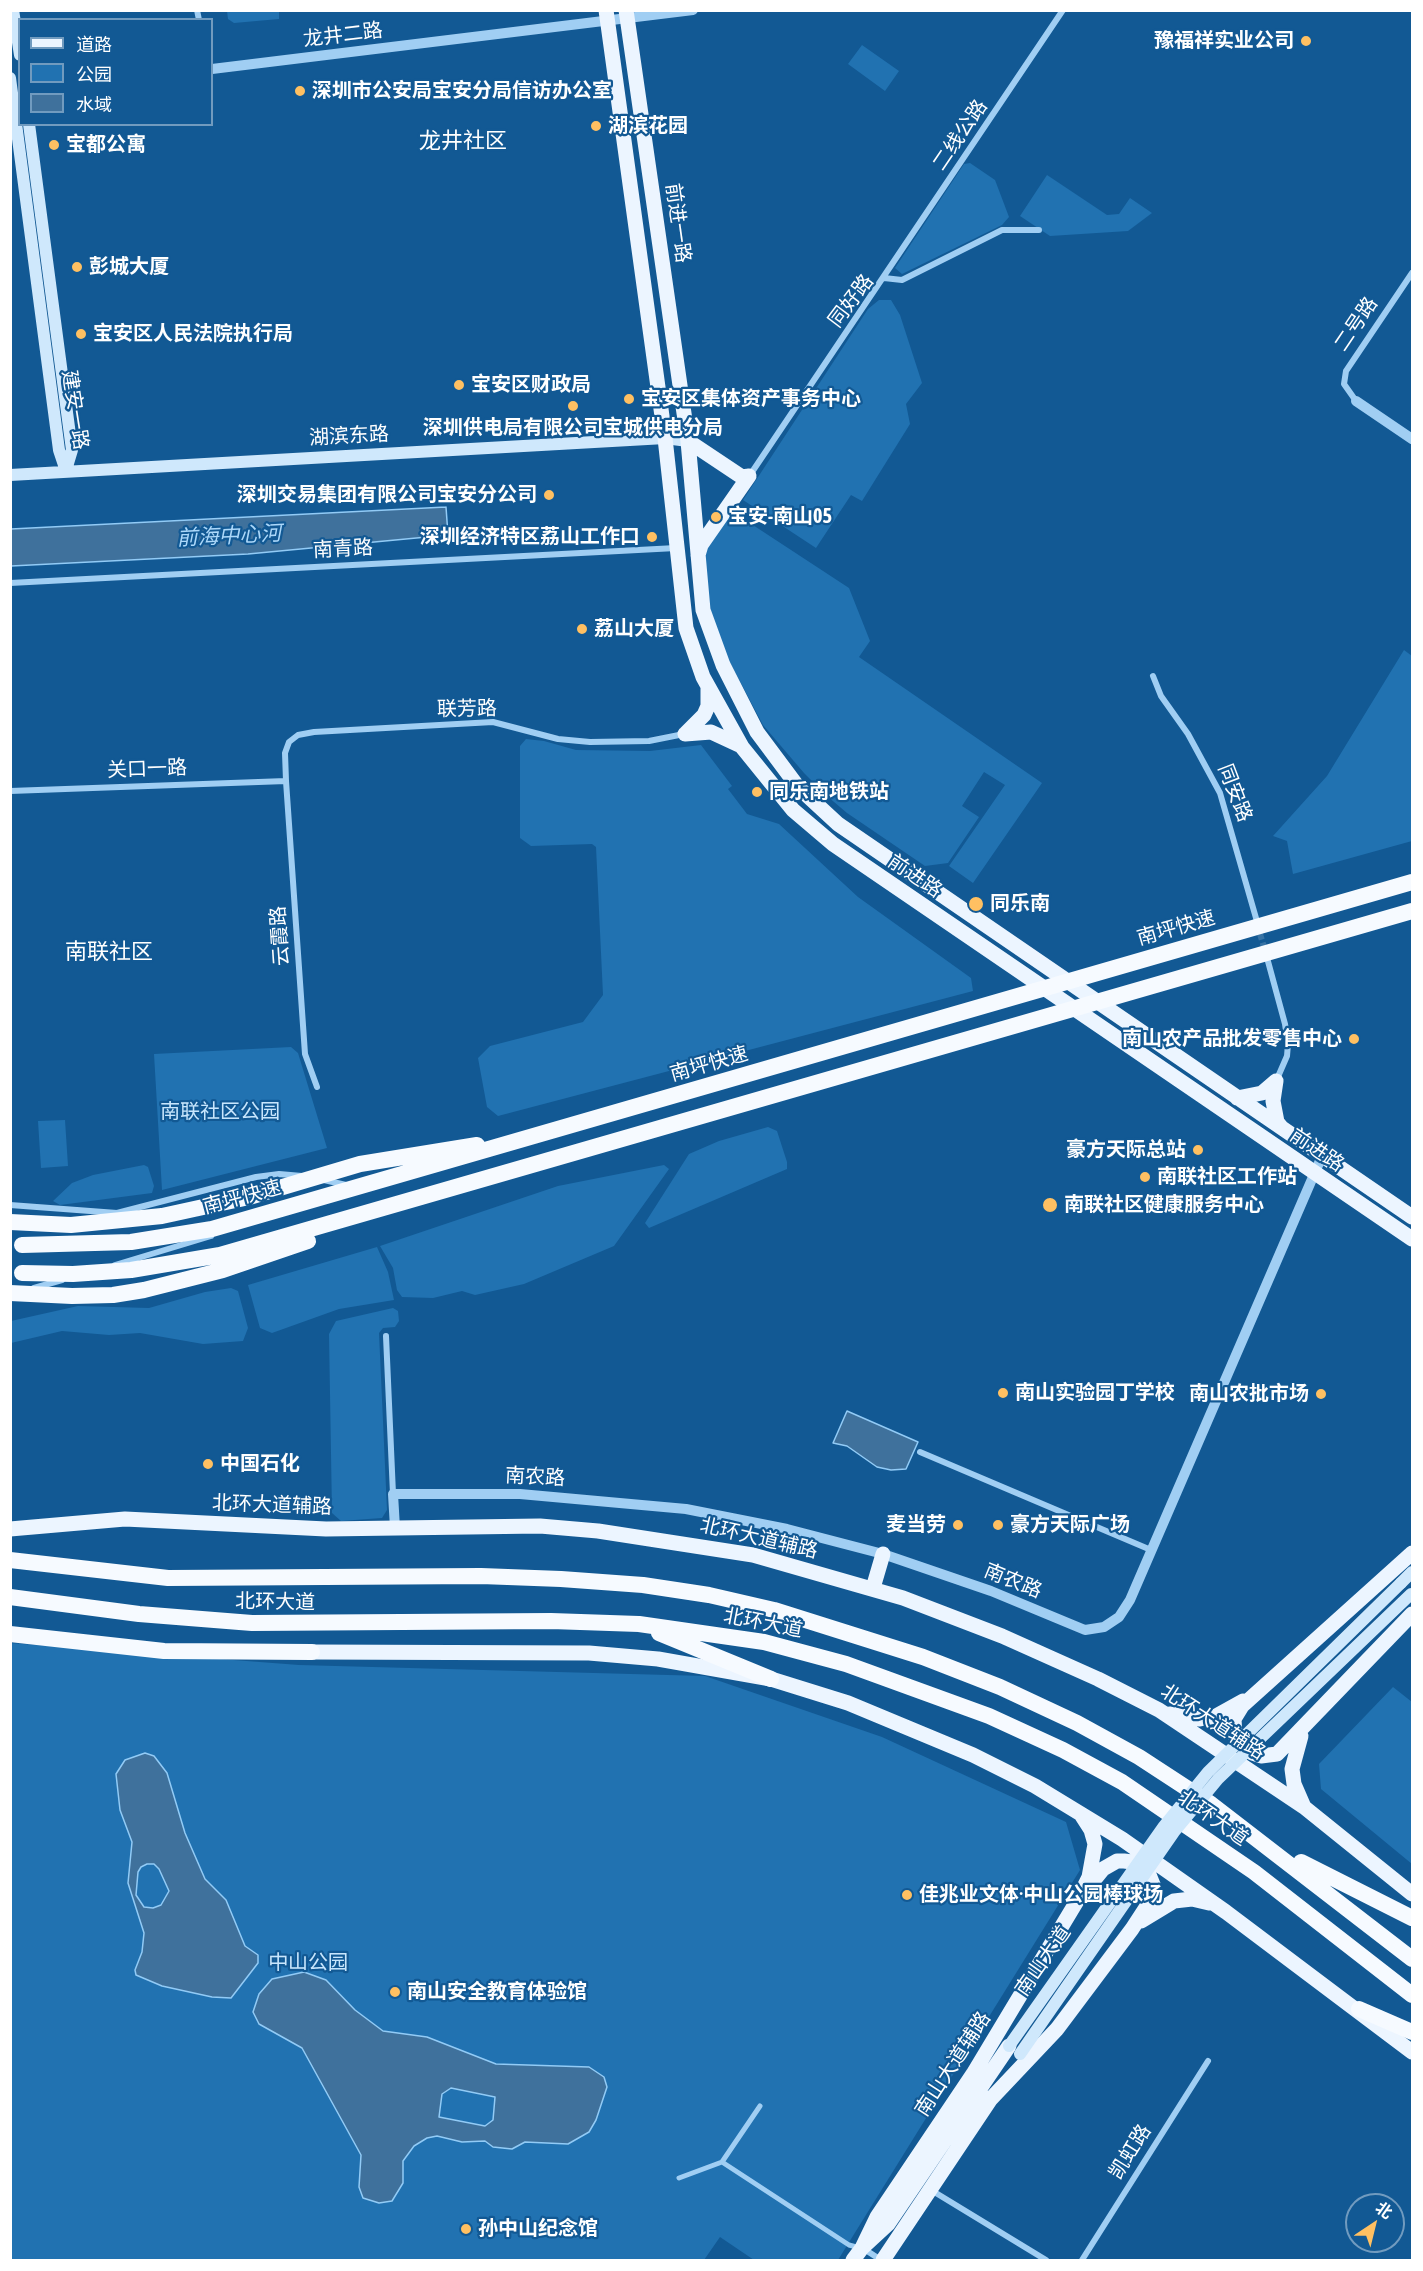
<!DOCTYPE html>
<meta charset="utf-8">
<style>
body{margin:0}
#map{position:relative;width:1423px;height:2271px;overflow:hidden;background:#125994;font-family:"Asap Condensed","Noto Sans SC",sans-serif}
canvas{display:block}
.frame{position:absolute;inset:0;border:12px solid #fff;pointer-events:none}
.legend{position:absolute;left:18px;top:18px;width:195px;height:108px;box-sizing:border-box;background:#125994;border:2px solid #719bbf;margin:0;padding:8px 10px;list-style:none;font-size:18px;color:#fff}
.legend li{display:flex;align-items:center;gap:12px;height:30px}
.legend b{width:30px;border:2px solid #719bbf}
.north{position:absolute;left:1345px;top:2193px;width:60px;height:60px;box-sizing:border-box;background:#125994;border:2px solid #719bbf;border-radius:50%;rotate:35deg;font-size:16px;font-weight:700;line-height:24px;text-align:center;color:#fff}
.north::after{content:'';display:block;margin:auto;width:21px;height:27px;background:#ffc062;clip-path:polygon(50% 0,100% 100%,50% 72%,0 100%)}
</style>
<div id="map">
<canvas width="1423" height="2271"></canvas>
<div class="frame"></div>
<ul class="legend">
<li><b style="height:8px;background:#ecf5ff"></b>道路</li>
<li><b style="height:16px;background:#2172b1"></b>公园</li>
<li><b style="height:16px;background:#3f719c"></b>水域</li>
</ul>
<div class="north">北</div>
</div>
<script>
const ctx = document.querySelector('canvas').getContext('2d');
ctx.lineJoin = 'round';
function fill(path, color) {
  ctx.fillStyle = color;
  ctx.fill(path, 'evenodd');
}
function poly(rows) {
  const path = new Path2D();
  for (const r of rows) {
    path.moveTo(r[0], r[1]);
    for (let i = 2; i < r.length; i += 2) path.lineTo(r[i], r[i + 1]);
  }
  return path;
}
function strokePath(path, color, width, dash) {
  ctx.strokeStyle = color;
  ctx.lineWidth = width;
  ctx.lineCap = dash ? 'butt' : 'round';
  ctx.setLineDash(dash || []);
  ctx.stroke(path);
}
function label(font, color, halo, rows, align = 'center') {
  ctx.font = font + ' "Asap Condensed","Noto Sans SC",sans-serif';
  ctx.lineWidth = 4.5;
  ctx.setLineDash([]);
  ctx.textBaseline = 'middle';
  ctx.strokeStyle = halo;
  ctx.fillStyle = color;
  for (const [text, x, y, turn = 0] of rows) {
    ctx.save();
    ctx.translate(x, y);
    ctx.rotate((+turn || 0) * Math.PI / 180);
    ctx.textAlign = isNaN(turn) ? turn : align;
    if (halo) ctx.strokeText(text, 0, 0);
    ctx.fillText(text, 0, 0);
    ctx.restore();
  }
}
fill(poly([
 [227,11,279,11,279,19,234,23,228,19],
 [862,45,899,71,885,91,848,64],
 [970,163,995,180,1009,217,1002,225,902,274,895,268,964,164],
 [1047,175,1107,215,1119,214,1130,198,1152,213,1128,231,1050,236,1020,216],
 [879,300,891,300,900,315,922,383,906,404,910,424,862,501,851,495,816,548,743,500,868,309],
 [730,510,849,588,870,641,859,657,1042,783,973,883,949,866,1005,785,984,772,962,806,979,817,948,863,925,866,847,813,827,796,804,773,763,725,726,655,708,603,704,550],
 [1404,650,1412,656,1412,841,1293,874,1287,841,1273,836,1327,776],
 [526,739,544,741,576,750,650,751,701,745,732,786,728,789,747,814,779,824,858,897,971,978,973,991,498,1116,487,1107,478,1058,490,1046,583,1022,603,995,596,847,592,844,531,846,520,838,520,746],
 [291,1047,298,1053,327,1148,162,1190,154,1054],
 [65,1120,68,1166,41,1168,38,1121],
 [768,1127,777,1131,787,1162,787,1169,649,1228,645,1223,689,1154,719,1141],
 [144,1165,148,1167,154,1186,152,1193,60,1205,53,1201,72,1183,93,1175],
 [664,1165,669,1169,614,1246,524,1284,475,1295,462,1291,433,1298,402,1297,397,1290,393,1268,380,1246,558,1186],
 [377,1247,388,1272,394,1300,339,1309,272,1333,260,1328,248,1285],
 [231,1288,238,1291,248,1328,243,1341,203,1344,140,1333,109,1335,62,1331,11,1343,11,1321,78,1306,149,1308,205,1292],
 [393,1308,398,1311,399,1321,395,1327,383,1328,379,1333,387,1510,382,1518,341,1521,332,1513,329,1334,336,1321],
 [10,1643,299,1665,705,1676,882,1737,1066,1822,1080,1870,838,2260,754,2260,720,2237,704,2260,11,2260],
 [1393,1687,1412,1702,1412,1864,1321,1789,1319,1764]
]), '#2172b1');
const water = poly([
 [446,507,448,535,248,554,11,566,11,529,446,507],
 [847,1411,918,1442,906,1469,891,1470,877,1467,847,1446,833,1443,847,1411],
 [145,1753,154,1756,167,1773,185,1833,205,1879,226,1900,245,1946,258,1955,258,1963,231,1998,212,1997,162,1986,136,1975,135,1970,142,1952,144,1933,128,1883,132,1842,120,1810,116,1774,125,1760,145,1753],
 [147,1864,154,1864,159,1869,169,1891,161,1905,153,1908,144,1907,136,1895,138,1872,141,1867,147,1864],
 [304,1972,326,1980,355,2010,383,2031,427,2037,496,2064,589,2067,604,2077,607,2087,596,2120,589,2132,568,2144,525,2142,512,2149,493,2147,485,2141,462,2142,437,2136,427,2138,414,2146,403,2161,403,2183,392,2201,379,2203,363,2198,359,2187,361,2155,302,2048,259,2024,253,2012,259,1994,272,1979,304,1972],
 [451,2088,495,2097,493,2120,485,2126,439,2117,442,2094,451,2088]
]);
fill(water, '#3f719c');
strokePath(water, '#92cbf6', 1.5);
strokePath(poly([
 [1260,934,1264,947]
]), '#3672a4', 6, [6, 3]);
strokePath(poly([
 [722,2162,849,2245,860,2248],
 [679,2178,722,2162,760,2106]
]), '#a0cef3', 5);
strokePath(poly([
 [197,10,199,20],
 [884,278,902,280,1002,230,1039,230],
 [1356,401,1344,384,1346,371,1412,273],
 [750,475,1063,10],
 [10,583,676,548],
 [1153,676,1161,696,1188,734,1220,793,1258,925],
 [10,791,286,781],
 [1266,954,1285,1024,1288,1044,1287,1056,1277,1079],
 [317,1087,305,1054,286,781,285,753,289,742,298,735,314,732,493,722,558,739,590,742,649,741,684,734],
 [324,1180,346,1185],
 [10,1205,117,1213,256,1177,279,1174,302,1176],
 [115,1265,211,1236],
 [34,1288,62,1280],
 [386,1336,393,1494],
 [920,1452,1151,1550],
 [931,2190,1046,2260],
 [864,2249,881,2260],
 [1082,2260,1208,2061]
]), '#a0cef3', 6);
strokePath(poly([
 [212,69,693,10],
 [1356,401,1412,439],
 [395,1528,393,1494,520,1494,686,1509,787,1529,883,1554,991,1591,1085,1630,1104,1627,1119,1617,1130,1600,1322,1156]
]), '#a0cef3', 10);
strokePath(poly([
 [13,10,20,55],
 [10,78,59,450,66,471],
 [29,124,72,450,66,470],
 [10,475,665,438,688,441],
 [1401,1583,1412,1572]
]), '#cfe8fc', 12);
strokePath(poly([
 [606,10,665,438,686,628,703,677,742,747,793,810,833,844,1412,1239],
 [626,10,688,441,703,610,723,665,757,732,798,787,838,824,1412,1217],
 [688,441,742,477,749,476],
 [698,555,701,545,749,476],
 [686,733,704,715,708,706,708,688],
 [685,734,711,732,739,745],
 [1276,1081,1273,1101,1277,1122,1282,1128],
 [1237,1098,1262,1093,1276,1081],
 [10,1529,125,1519,326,1529,540,1526,598,1531,753,1555,903,1598,1002,1636,1098,1679,1159,1710,1304,1807,1412,1894],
 [1412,1553,1242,1706,1234,1719,1235,1736,1252,1753,1261,1756,1277,1754,1412,1614],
 [873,1588,883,1554],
 [312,1652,589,1653,658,1659,771,1679,848,1703,973,1755,1035,1786,1122,1839,1226,1912,1412,2052],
 [1170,1714,1200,1719,1216,1716,1243,1701],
 [1301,1736,1292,1769,1294,1784,1304,1807],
 [1141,1921,1174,1901,1192,1899,1209,1903],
 [987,2103,1057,2029,1132,1929,1147,1906,1154,1887,1148,1872,1132,1862,1124,1861,1117,1861,1103,1869,1090,1885],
 [862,2248,877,2217,973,2074,1077,1901,1089,1877,1095,1844,1091,1830,1082,1816],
 [853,2260,862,2248,888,2224,1009,2046],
 [883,2260,992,2097]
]), '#ecf5ff', 15);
strokePath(poly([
 [10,1560,168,1578,481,1576,561,1579,643,1585,709,1595,774,1610,923,1657,1000,1687,1077,1723,1139,1757,1211,1804,1412,1959],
 [10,1597,139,1614,252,1623,551,1621,639,1624,764,1642,846,1664,989,1716,1063,1750,1122,1782,1254,1872,1412,1995],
 [659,1633,771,1679],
 [10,1634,164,1651,312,1652],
 [1301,1862,1412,1918],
 [1359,2009,1412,2032]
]), '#f6faff', 16);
strokePath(poly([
 [1009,2046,1164,1826,1208,1772,1401,1583],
 [1020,2054,1174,1832,1218,1779,1411,1594]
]), '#cfe8fc', 12);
strokePath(poly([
 [10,1222,71,1225,162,1216,249,1197,360,1164,477,1145],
 [22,1245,131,1242,212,1229,1412,882],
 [22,1273,73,1274,131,1270,220,1255,1412,911],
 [10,1293,72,1296,113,1295,144,1290,223,1270,308,1241]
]), '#f6faff', 16);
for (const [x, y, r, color] of [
 [1306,41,6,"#ffc062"],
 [300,91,6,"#ffc062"],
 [596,126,6,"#ffc062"],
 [54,145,6,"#ffc062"],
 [77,267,6,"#ffc062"],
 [81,334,6,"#ffc062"],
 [459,385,6,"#ffc062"],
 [629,399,6,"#ffc062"],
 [573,406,6,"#ffc062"],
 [549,495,6,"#ffc062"],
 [716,517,6,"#ffc062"],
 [652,537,6,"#ffc062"],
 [582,629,6,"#ffc062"],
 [757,792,6,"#ffc062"],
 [976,904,8,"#ffc062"],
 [1354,1039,6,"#ffc062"],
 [1198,1150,6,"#ffc062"],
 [1145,1177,6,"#ffc062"],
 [1050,1205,8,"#ffc062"],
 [1003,1393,6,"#ffc062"],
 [1321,1394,6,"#ffc062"],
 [208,1464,6,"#ffc062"],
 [958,1525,6,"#ffc062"],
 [998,1525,6,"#ffc062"],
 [907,1895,6,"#ffc062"],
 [395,1992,6,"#ffc062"],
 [466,2229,6,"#ffc062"]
]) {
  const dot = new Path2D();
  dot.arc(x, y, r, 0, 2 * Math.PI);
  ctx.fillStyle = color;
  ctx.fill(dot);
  strokePath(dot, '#125994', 2);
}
label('20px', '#fff', '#125994', [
 ["龙井二路",343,35,-7],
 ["二线公路",960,135,-56],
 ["前进一路",678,223,82],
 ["同好路",851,301,-53],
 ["二号路",1356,324,-56],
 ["建安一路",75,410,81],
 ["湖滨东路",349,436,-3],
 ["南青路",343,549,-3],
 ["联芳路",467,709,-1],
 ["关口一路",147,769,-2],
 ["同安路",1235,793,69],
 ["前进路",915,876,34],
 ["南坪快速",1176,928,-16],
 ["云霞路",280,936,-94],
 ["南坪快速",709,1064,-16],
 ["前进路",1317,1150,34],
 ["南坪快速",242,1197,-15],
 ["南农路",535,1477,3],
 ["北环大道辅路",272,1505,2],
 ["北环大道辅路",759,1538,13],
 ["南农路",1013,1581,22],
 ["北环大道",275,1602,1],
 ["北环大道",763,1623,11],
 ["北环大道辅路",1213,1722,33],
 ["北环大道",1213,1818,35],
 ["南山大道",1043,1961,-55],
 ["南山大道辅路",953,2064,-57],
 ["凯虹路",1130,2152,-58]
]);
label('bold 20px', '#fff', '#125994', [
 ["豫福祥实业公司",1294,41,"right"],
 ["深圳市公安局宝安分局信访办公室",312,91],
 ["湖滨花园",608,126],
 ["宝都公寓",66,145],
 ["彭城大厦",89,267],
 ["宝安区人民法院执行局",93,334],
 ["宝安区财政局",471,385],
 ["宝安区集体资产事务中心",641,399],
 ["深圳供电局有限公司宝城供电分局",573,428,"center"],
 ["深圳交易集团有限公司宝安分公司",537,495,"right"],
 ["宝安-南山05",728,517],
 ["深圳经济特区荔山工作口",640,537,"right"],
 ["荔山大厦",594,629],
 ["同乐南地铁站",769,792],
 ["同乐南",990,904],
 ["南山农产品批发零售中心",1342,1039,"right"],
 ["豪方天际总站",1186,1150,"right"],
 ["南联社区工作站",1157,1177],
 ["南联社区健康服务中心",1064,1205],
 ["南山实验园丁学校",1015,1393],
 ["南山农批市场",1309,1394,"right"],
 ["中国石化",220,1464],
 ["麦当劳",946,1525,"right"],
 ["豪方天际广场",1010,1525],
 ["佳兆业文体·中山公园棒球场",919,1895],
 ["南山安全教育体验馆",407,1992],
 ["孙中山纪念馆",478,2229]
], 'left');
label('20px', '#c8e6fd', '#125994', [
 ["南联社区公园",220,1112],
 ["中山公园",308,1963]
]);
label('italic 21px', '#acd8fa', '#125994', [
 ["前海中心河",229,536,-3]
]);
label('22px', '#fff', '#125994', [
 ["龙井社区",463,141],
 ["南联社区",109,952]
]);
</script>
